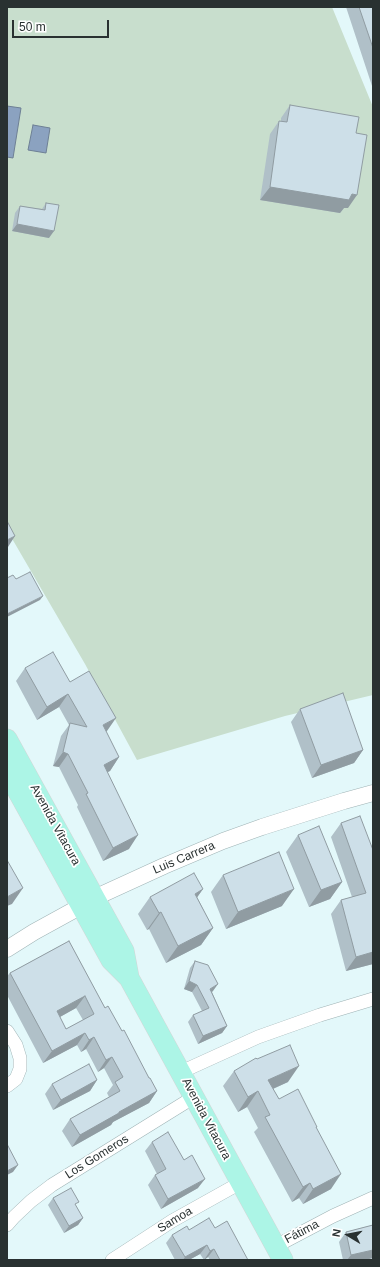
<!DOCTYPE html>
<meta charset="utf-8">
<style>
body{margin:0}
#map{position:relative;width:380px;height:1267px;overflow:hidden;background:#e3f8fa;font-family:Arial,sans-serif}
canvas{display:block}
.frame{position:absolute;inset:0;border:8px solid #293131;pointer-events:none}
.north{position:absolute;left:328px;top:1215px;width:40px;height:40px;-webkit-text-stroke:3px #fff;paint-order:stroke;rotate:280deg;font-size:11px;font-weight:700;line-height:16px;text-align:center;color:#293131}
.north::after{content:'';display:block;margin:auto;width:14px;height:18px;background:#293131;clip-path:polygon(50% 0,100% 100%,50% 72%,0 100%)}
.scale{position:absolute;left:12px;top:20px;width:97px;height:18px;box-sizing:border-box;border:2px solid #293131;border-top:0;padding-left:5px;font-size:12px;line-height:14px;white-space:nowrap;color:#293131;-webkit-text-stroke:3px #fff;paint-order:stroke}
</style>
<div id="map">
<canvas width="380" height="1267"></canvas>
<div class="frame"></div>
<div class="north">N</div>
<div class="scale">50 m</div>
</div>
<script>
const ctx = document.querySelector('canvas').getContext('2d');
ctx.lineJoin = 'round';
function fill(path, color) {
  ctx.fillStyle = color;
  ctx.fill(path, 'evenodd');
}
function poly(rows) {
  const path = new Path2D();
  for (const r of rows) {
    path.moveTo(r[0], r[1]);
    for (let i = 2; i < r.length; i += 2) path.lineTo(r[i], r[i + 1]);
  }
  return path;
}
function strokePath(path, color, width, dash) {
  ctx.strokeStyle = color;
  ctx.lineWidth = width;
  ctx.lineCap = dash ? 'butt' : 'round';
  ctx.setLineDash(dash || []);
  ctx.stroke(path);
}
function label(font, color, halo, rows, align = 'center') {
  ctx.font = font + ' Arial,sans-serif';
  ctx.lineWidth = 3.5;
  ctx.setLineDash([]);
  ctx.textBaseline = 'middle';
  ctx.strokeStyle = halo;
  ctx.fillStyle = color;
  for (const [text, x, y, turn = 0] of rows) {
    ctx.save();
    ctx.translate(x, y);
    ctx.rotate((+turn || 0) * Math.PI / 180);
    ctx.textAlign = isNaN(turn) ? turn : align;
    if (halo) ctx.strokeText(text, 0, 0);
    ctx.fillText(text, 0, 0);
    ctx.restore();
  }
}
fill(poly([
 [7,7,332,7,373,107,373,695,285,716,137,760,85,664,7,530]
]), '#c8decd');
const water = poly([
 [7,106,21,108,13,158,7,157,7,106],
 [33,125,50,128,46,153,28,150,33,125]
]);
fill(water, '#8ba2c0');
strokePath(water, '#6e8095', 1);
const minor = poly([
 [7,1031,16,1045,20,1058,20,1069,16,1079,7,1086],
 [181,1072,258,1037,320,1015,373,999],
 [7,1225,14,1217,31,1201,52,1185,194,1097],
 [276,1246,333,1216,373,1198],
 [112,1260,172,1221,240,1183]
]);
const tertiary = poly([
 [7,949,34,932,105,893,164,866,223,841,262,827,344,801,373,793]
]);
const primary = poly([
 [7,739,124,951,129,978],
 [7,772,111,960,129,978,283,1260]
]);
strokePath(minor, '#9fb3b5', 14);
strokePath(tertiary, '#9fb3b5', 17);
strokePath(primary, '#d4d6d6', 21);
strokePath(minor, '#fff', 13);
strokePath(tertiary, '#fff', 16);
strokePath(primary, '#acf5e6', 20);
fill(poly([
 [346,7,373,7,373,89],
 [290,105,356,133,348,208,344,208,340,213,260,200,270,134,279,121,281,121,281,118],
 [46,203,49,238,12,231,15,213,20,206,42,209],
 [25,668,70,682,107,731,106,732,119,757,110,771,107,772,129,849,103,861,77,807,78,805,59,767,53,766,61,736,69,725,59,707,37,720,16,681],
 [300,709,363,750,354,763,312,778,291,722],
 [341,823,373,850,373,964,346,971,331,914,341,900,352,897,331,837],
 [298,835,342,882,330,899,309,907,286,852],
 [223,875,282,906,226,929,211,892],
 [203,889,197,897,213,928,201,945,166,963,149,929,147,930,138,914,150,897],
 [69,941,105,1008,122,1031,149,1078,157,1091,149,1103,113,1122,111,1125,72,1147,62,1131,70,1119,109,1097,107,1093,113,1085,104,1068,98,1072,86,1049,81,1052,77,1045,43,1063,7,995,7,976,10,973],
 [76,1008,83,1020,66,1029,60,1017],
 [195,961,213,991,212,992,227,1026,222,1033,198,1044,188,1022,193,1015,202,1011,192,992,184,989,190,968],
 [257,1059,288,1082,273,1089,279,1099,316,1128,331,1189,303,1204,299,1198,292,1202,254,1132,258,1128,247,1107,238,1112,223,1086,234,1071],
 [97,1080,90,1091,53,1110,45,1094,52,1084],
 [152,1142,198,1188,161,1209,148,1185,155,1175,157,1174,145,1151],
 [53,1198,76,1206,83,1218,78,1225,64,1233,48,1205],
 [373,1225,373,1258,365,1260,343,1260,339,1242,346,1232],
 [215,1228,248,1260,210,1260,208,1257,204,1260,200,1254,189,1260,175,1260,166,1243,172,1235,189,1230]
]), '#b0c0c8');
fill(poly([
 [270,187,352,194,357,195,348,208,344,208,340,213,260,200],
 [17,224,54,231,49,238,12,231],
 [15,536,8,547,7,547,7,540],
 [43,596,40,600,7,617,7,614],
 [68,694,59,707,37,720,47,707],
 [116,718,107,731,93,739,103,725],
 [363,750,354,763,312,778,321,765],
 [63,752,68,754,59,767,53,766],
 [119,757,110,771,94,779,104,765],
 [138,835,129,849,103,861,113,848],
 [342,882,330,899,309,907,321,890],
 [23,888,12,904,7,906,7,897],
 [203,889,191,906,195,894],
 [294,889,282,906,226,929,238,912],
 [161,912,149,929,147,930,159,913],
 [213,928,201,945,166,963,178,946],
 [373,952,373,964,346,971,356,957],
 [189,981,197,985,192,992,184,989],
 [218,984,213,991,205,996,210,989],
 [85,996,76,1008,49,1023,57,1011],
 [227,1026,222,1033,198,1044,203,1036],
 [85,1033,77,1045,43,1063,52,1051],
 [94,1037,86,1049,81,1052,89,1040],
 [112,1057,104,1068,98,1072,106,1060],
 [299,1066,288,1082,259,1095,268,1080],
 [97,1080,90,1091,53,1110,61,1100],
 [157,1091,149,1103,113,1122,111,1125,72,1147,80,1135,119,1112],
 [258,1091,247,1107,238,1112,248,1097],
 [18,1165,13,1172,7,1175,7,1171],
 [341,1174,331,1189,303,1204,313,1189],
 [205,1179,198,1188,161,1209,168,1199],
 [310,1183,299,1198,292,1202,303,1187],
 [83,1218,78,1225,64,1233,69,1226],
 [207,1245,200,1254,189,1260,183,1260,185,1257],
 [214,1249,208,1257,204,1260,210,1251],
 [373,1250,373,1258,365,1260,347,1260,351,1255]
]), '#909ca2');
const building = poly([
 [359,7,373,7,373,48,359,7],
 [290,105,359,117,356,133,367,135,357,195,352,194,349,200,270,187,279,121,287,122,290,105],
 [46,203,59,205,54,231,17,224,20,206,45,210,46,203],
 [7,521,15,536,7,540,7,521],
 [30,572,43,596,7,614,7,578,13,575,16,579,30,572],
 [53,652,70,682,89,671,116,718,103,725,119,757,104,765,138,835,113,848,86,794,88,793,68,754,63,752,70,723,87,727,68,694,47,707,25,668,53,652],
 [343,693,363,750,321,765,300,709,343,693],
 [360,816,373,850,373,952,356,957,341,900,366,893,341,823,360,816],
 [319,826,342,882,321,890,298,835,319,826],
 [279,852,294,889,238,912,223,875,279,852],
 [7,860,23,888,7,897,7,860],
 [194,873,203,889,195,894,213,928,178,946,161,912,159,913,150,897,194,873],
 [69,941,105,1008,108,1006,122,1031,124,1030,149,1078,150,1078,157,1091,119,1112,119,1113,80,1135,70,1119,120,1091,115,1082,123,1077,112,1057,106,1060,94,1037,89,1040,85,1033,52,1051,10,973,69,941],
 [85,996,94,1014,66,1029,57,1011,85,996],
 [195,961,208,965,218,984,210,989,227,1026,203,1036,193,1015,209,1008,197,985,189,981,195,961],
 [290,1045,299,1066,268,1080,279,1099,298,1089,317,1127,316,1127,341,1174,313,1189,310,1183,303,1187,265,1117,270,1115,258,1091,248,1097,234,1071,256,1058,257,1059,290,1045],
 [89,1064,97,1080,61,1100,52,1084,89,1064],
 [168,1132,184,1160,192,1155,205,1179,168,1199,155,1175,166,1169,152,1142,168,1132],
 [7,1144,18,1165,7,1171,7,1144],
 [71,1188,79,1202,75,1204,83,1218,69,1226,53,1198,71,1188],
 [209,1218,215,1228,227,1221,248,1260,220,1260,214,1249,210,1251,207,1245,185,1257,172,1235,187,1226,189,1230,209,1218],
 [373,1225,373,1250,351,1255,346,1232,373,1225]
]);
fill(building, '#cddfe8');
strokePath(building, '#909ca2', 1);
label('12px', '#293131', '#fff', [
 ["Avenida Vitacura",55,825,61],
 ["Luis Carrera",184,858,-23],
 ["Avenida Vitacura",206,1119,62],
 ["Los Gomeros",97,1157,-32],
 ["Samoa",175,1220,-31],
 ["Fátima",302,1232,-28]
]);
</script>
